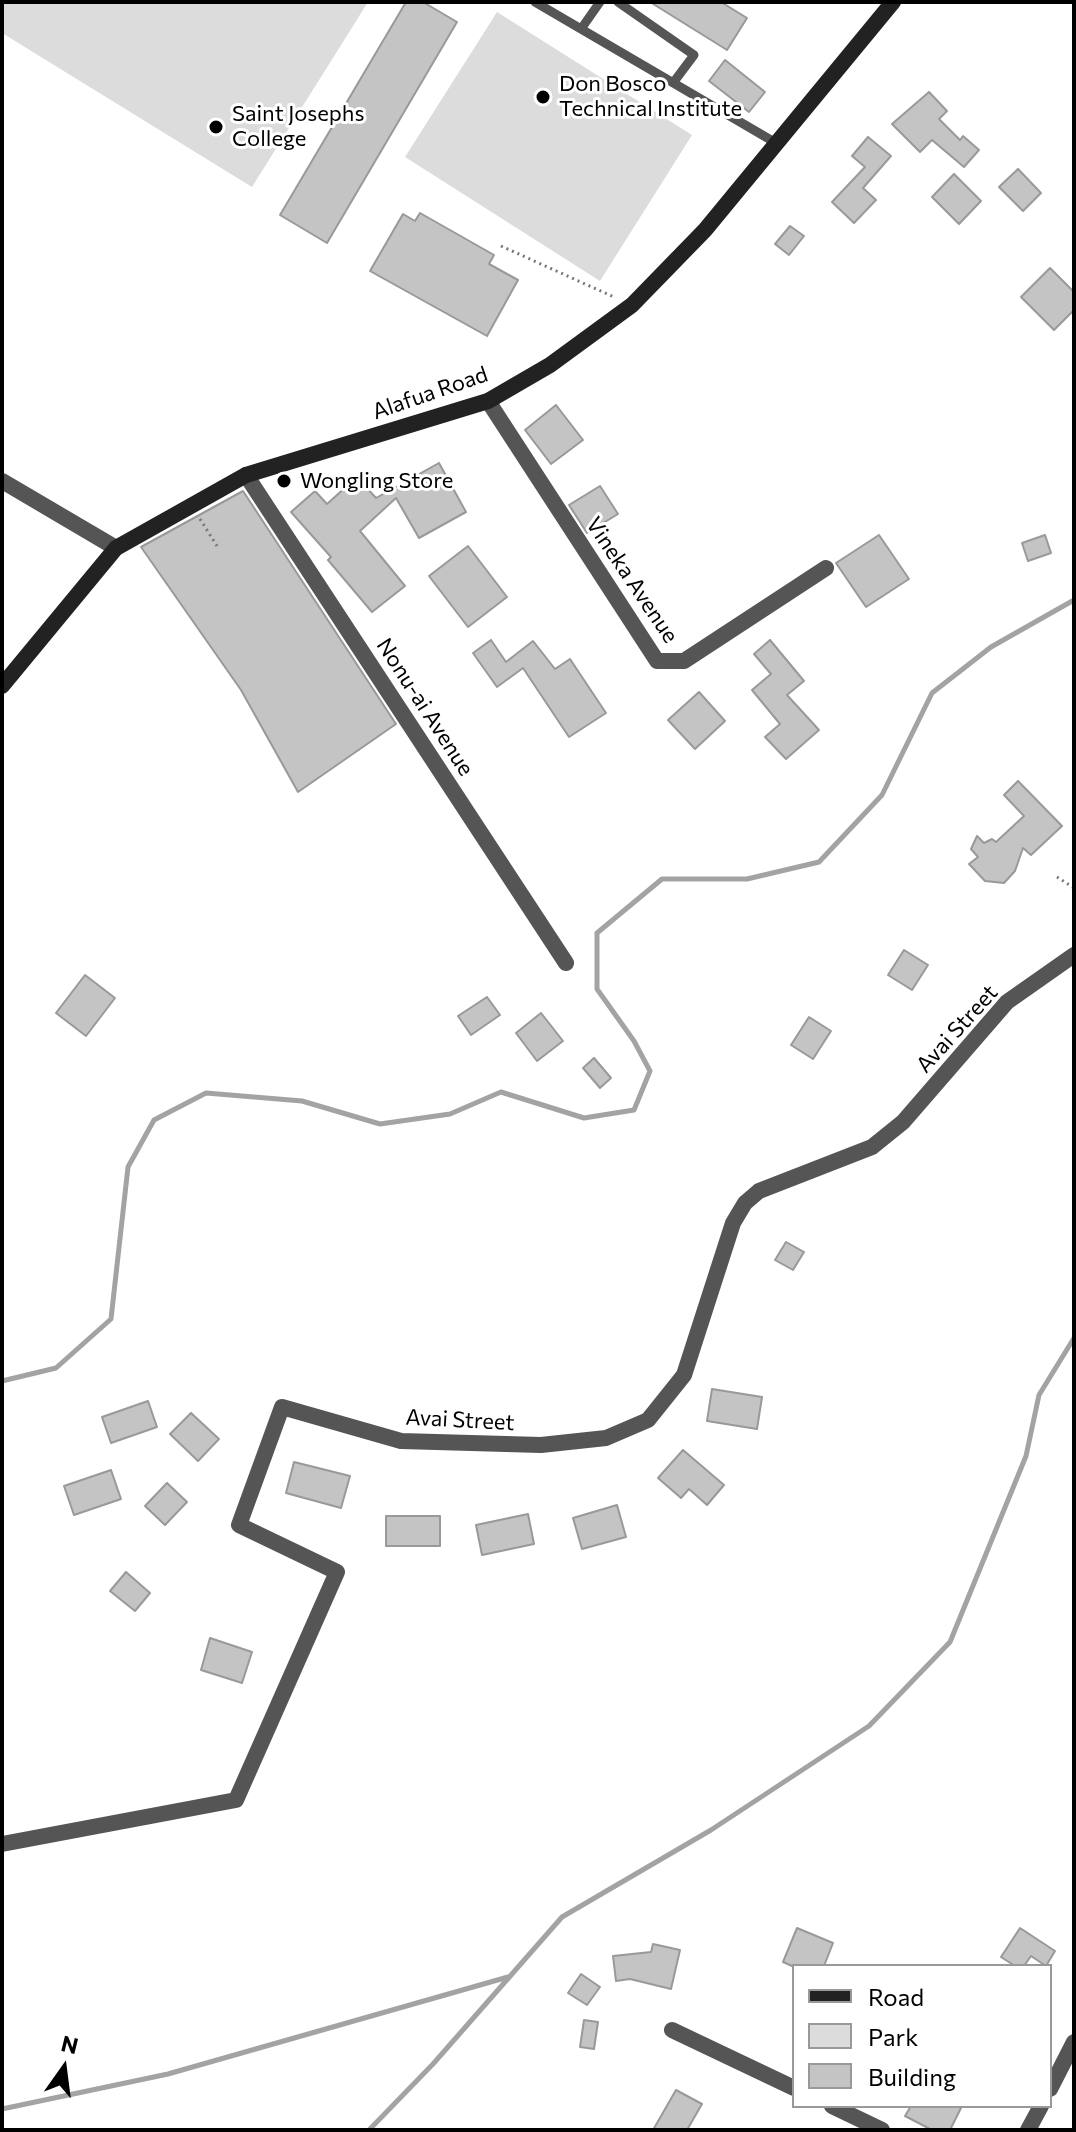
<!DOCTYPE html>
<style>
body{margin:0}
#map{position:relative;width:1076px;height:2132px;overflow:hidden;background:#fff;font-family:Commissioner,sans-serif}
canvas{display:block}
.frame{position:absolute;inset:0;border:4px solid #000;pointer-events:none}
.legend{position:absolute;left:792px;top:1964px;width:260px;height:144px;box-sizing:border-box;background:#fff;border:2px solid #999;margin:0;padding:10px 14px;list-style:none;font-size:24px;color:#000}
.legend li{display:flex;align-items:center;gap:16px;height:40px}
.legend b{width:40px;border:2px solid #999}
.north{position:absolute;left:24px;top:2028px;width:80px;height:80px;-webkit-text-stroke:6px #fff;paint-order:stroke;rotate:14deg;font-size:22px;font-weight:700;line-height:32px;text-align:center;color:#000}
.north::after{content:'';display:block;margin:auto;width:28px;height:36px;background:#000;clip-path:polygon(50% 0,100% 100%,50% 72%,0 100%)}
</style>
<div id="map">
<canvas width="1076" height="2132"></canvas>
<div class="frame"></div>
<ul class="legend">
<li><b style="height:10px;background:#222"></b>Road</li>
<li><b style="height:22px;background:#dcdcdc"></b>Park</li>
<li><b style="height:22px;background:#c4c4c4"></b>Building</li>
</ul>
<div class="north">N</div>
</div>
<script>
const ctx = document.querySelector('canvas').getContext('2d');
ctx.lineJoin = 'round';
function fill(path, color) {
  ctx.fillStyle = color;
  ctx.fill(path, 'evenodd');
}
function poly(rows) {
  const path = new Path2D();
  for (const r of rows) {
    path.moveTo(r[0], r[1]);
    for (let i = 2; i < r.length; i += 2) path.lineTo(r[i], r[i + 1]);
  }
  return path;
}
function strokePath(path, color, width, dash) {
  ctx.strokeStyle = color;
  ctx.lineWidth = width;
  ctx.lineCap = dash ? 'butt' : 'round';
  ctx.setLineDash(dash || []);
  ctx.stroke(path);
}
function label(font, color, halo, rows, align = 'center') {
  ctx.font = font + ' Commissioner,sans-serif';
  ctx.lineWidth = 6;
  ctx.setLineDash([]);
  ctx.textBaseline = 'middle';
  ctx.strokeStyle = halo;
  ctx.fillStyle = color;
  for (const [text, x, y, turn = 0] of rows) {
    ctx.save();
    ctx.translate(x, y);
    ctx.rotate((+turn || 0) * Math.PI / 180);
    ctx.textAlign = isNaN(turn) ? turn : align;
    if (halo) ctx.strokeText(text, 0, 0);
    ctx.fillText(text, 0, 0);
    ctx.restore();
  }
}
fill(poly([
 [2,2,368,2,252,187,2,33],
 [497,12,692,135,600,281,405,157]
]), '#dcdcdc');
strokePath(poly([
 [2,1381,56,1368,111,1319,128,1167,154,1120,206,1093,302,1101,380,1124,450,1114,501,1092,584,1118,634,1110,650,1071,634,1041,597,989,597,933,662,879,747,879,819,862,882,795,932,693,991,647,1074,600],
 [2,2109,168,2074,508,1977],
 [369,2130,433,2064,562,1917,711,1830,869,1726,950,1642,1026,1456,1039,1395,1074,1338]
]), '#a3a3a3', 5);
const building = poly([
 [406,2,423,2,457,22,327,243,280,215,406,2],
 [650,2,721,2,747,18,727,50,650,2],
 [725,60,765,92,749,112,709,81,725,60],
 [929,92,947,111,939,119,960,140,963,136,979,150,964,167,932,140,920,152,892,124,929,92],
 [868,137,891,156,863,188,876,200,854,223,832,202,865,167,852,156,868,137],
 [1018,169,1041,193,1023,211,999,187,1018,169],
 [954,174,981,201,959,224,932,197,954,174],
 [420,213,494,255,489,264,518,280,487,336,370,271,403,214,415,221,420,213],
 [790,226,804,236,789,255,775,244,790,226],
 [1050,268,1074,292,1074,310,1054,330,1021,297,1050,268],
 [556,405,583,440,551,464,525,430,556,405],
 [439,463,466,512,419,538,396,498,360,531,405,586,372,612,328,560,331,557,291,512,315,491,327,504,357,477,376,498,439,463],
 [600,486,618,514,587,533,569,505,600,486],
 [243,491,396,724,298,792,241,690,141,547,243,491],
 [879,535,909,579,866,607,836,563,879,535],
 [1045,535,1051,553,1028,561,1022,543,1045,535],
 [468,546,507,597,468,627,429,576,468,546],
 [491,640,506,662,533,641,555,669,570,659,606,713,569,737,523,668,497,687,473,653,491,640],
 [770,640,804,681,787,695,819,730,786,759,765,737,780,724,752,690,771,674,754,654,770,640],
 [699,692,725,721,695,749,668,720,699,692],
 [1018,781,1062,826,1031,855,1023,848,1015,871,1004,883,985,881,969,864,978,857,971,849,977,836,984,843,992,839,996,842,1024,816,1004,795,1018,781],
 [904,950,928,965,912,990,888,975,904,950],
 [85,975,115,998,86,1036,56,1013,85,975],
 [487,997,500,1015,471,1035,458,1016,487,997],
 [541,1013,563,1041,537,1061,516,1033,541,1013],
 [809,1017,831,1031,813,1059,791,1045,809,1017],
 [594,1058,611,1078,600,1088,583,1068,594,1058],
 [786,1242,804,1252,793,1270,775,1260,786,1242],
 [712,1389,762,1397,757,1429,707,1421,712,1389],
 [148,1401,157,1427,111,1443,102,1417,148,1401],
 [191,1413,219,1439,198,1461,170,1434,191,1413],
 [683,1450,724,1485,707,1505,689,1489,681,1498,658,1478,683,1450],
 [294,1462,350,1476,341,1508,286,1493,294,1462],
 [111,1470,121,1499,74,1515,64,1486,111,1470],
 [167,1483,187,1502,165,1525,145,1506,167,1483],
 [617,1505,626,1537,582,1549,573,1518,617,1505],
 [528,1514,534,1544,482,1555,476,1525,528,1514],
 [386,1516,440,1516,440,1546,386,1546,386,1516],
 [126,1572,150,1593,135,1611,110,1591,126,1572],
 [210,1638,252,1652,242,1683,201,1670,210,1638],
 [797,1928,833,1943,824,1966,792,1966,783,1962,797,1928],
 [1020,1928,1055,1951,1046,1966,1031,1956,1024,1966,1015,1966,1001,1957,1020,1928],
 [653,1944,680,1950,671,1989,630,1979,616,1981,613,1956,651,1952,653,1944],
 [581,1974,600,1987,587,2005,568,1993,581,1974],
 [584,2020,598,2022,594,2049,580,2047,584,2020],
 [676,2090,702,2104,687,2130,653,2130,676,2090],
 [911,2106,962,2106,950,2130,932,2130,905,2116,911,2106]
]);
fill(building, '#c4c4c4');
strokePath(building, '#999', 2);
strokePath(poly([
 [501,246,614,297],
 [200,519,217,546],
 [1057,877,1074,888]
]), '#777', 3, [2, 4]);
strokePath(poly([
 [535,2,776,143],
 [618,2,694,55,673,83],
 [581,29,600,2]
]), '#555', 9);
strokePath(poly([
 [488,401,657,661,684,661,826,568],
 [246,475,566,963],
 [2,481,116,548],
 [2,1844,236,1800,337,1572,239,1525,282,1407,401,1441,541,1445,606,1438,648,1420,684,1375,733,1223,745,1203,759,1191,872,1147,903,1122,1007,1002,1074,955],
 [672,2030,794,2088],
 [1050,2089,1074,2042],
 [832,2106,882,2130],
 [1028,2130,1041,2106]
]), '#555', 16);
strokePath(poly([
 [2,686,116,548,246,475,488,401,550,365,632,305,705,230,893,2]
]), '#222', 16);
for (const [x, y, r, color] of [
 [543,97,8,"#000"],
 [216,127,8,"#000"],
 [284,481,8,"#000"]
]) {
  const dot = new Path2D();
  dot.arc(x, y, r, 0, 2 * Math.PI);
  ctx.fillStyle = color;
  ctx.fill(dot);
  strokePath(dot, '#fff', 3);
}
label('22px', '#000', '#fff', [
 ["Don Bosco",559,84],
 ["Technical Institute",559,109],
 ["Saint Josephs",232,114],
 ["College",232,139],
 ["Wongling Store",300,481]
], 'left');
label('22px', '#000', '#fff', [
 ["Alafua Road",430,393,-19],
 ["Vineka Avenue",632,580,56],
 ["Nonu-ai Avenue",425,707,57],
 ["Avai Street",957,1029,-48],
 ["Avai Street",460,1420,3]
]);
</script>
